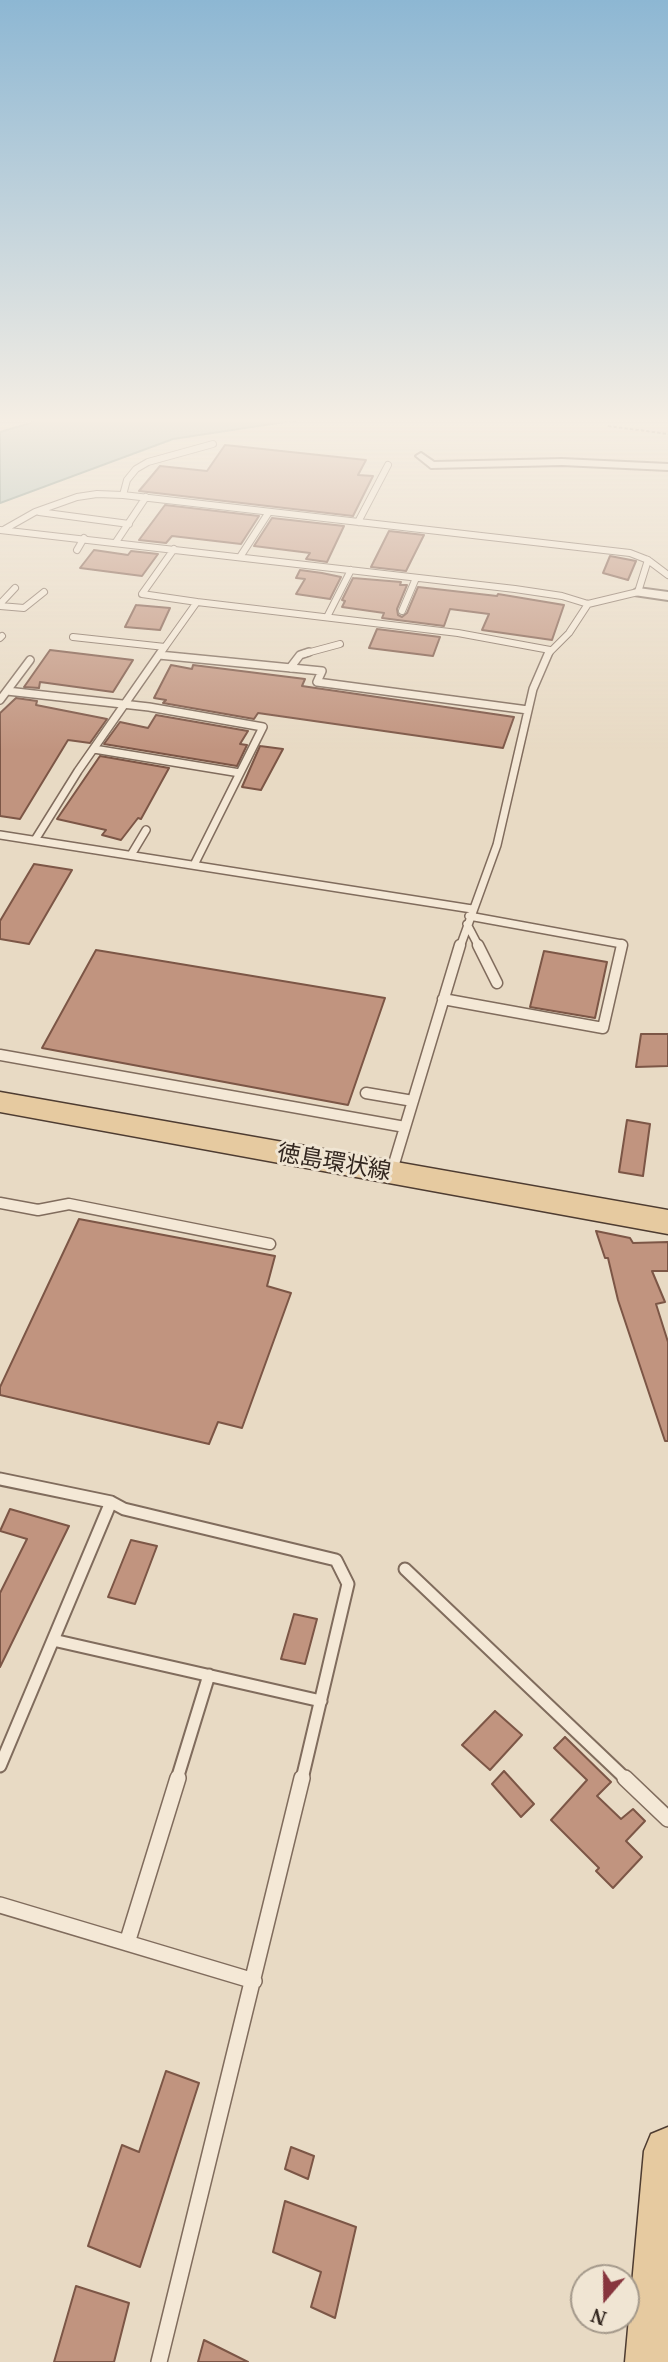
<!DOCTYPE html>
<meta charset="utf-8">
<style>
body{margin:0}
#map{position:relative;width:668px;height:2362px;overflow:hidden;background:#e8dac4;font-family:"PT Serif",serif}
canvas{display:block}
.north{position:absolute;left:570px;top:2264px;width:70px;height:70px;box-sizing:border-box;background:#f0e5d3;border:2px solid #a4998b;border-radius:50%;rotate:200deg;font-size:19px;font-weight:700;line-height:28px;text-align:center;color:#32261f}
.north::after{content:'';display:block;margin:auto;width:24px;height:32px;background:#87353d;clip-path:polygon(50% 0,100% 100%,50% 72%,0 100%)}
</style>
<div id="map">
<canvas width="668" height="2362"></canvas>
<div class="north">N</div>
</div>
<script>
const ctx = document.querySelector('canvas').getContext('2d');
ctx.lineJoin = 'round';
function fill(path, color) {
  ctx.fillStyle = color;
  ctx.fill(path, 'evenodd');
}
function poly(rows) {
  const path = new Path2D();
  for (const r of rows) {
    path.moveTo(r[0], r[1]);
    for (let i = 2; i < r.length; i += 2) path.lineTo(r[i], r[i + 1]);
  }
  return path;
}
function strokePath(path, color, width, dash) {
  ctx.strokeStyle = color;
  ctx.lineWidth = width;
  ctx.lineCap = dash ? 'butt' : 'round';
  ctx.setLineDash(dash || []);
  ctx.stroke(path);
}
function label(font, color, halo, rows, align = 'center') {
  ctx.font = font + ' "PT Serif","Noto Sans JP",serif';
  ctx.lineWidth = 6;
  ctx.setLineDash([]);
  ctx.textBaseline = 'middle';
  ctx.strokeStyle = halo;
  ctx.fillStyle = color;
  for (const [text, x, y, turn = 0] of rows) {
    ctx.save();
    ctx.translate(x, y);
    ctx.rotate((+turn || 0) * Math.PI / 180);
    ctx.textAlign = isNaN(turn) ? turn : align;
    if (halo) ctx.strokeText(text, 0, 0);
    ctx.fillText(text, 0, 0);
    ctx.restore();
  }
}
const water = poly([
 [40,420,298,420,173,439,0,503,0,432,40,420]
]);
fill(water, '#a5bbb3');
strokePath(water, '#6e887f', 2);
const building = poly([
 [225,445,366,460,358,475,373,476,353,516,139,491,160,466,207,471,225,445],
 [165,505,259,516,241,544,172,536,166,543,139,540,165,505],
 [272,518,344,526,327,562,306,559,310,553,254,546,272,518],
 [389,531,424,535,406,571,371,567,389,531],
 [94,550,128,555,131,551,158,554,142,576,80,568,94,550],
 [610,556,636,561,628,580,603,573,610,556],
 [300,570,322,573,341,577,330,599,296,594,305,579,296,578,300,570],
 [353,578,401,582,400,585,407,585,397,609,398,615,402,617,407,613,418,587,497,596,498,594,564,605,552,640,482,630,489,614,450,609,444,626,382,618,384,613,342,607,345,601,342,600,353,578],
 [136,605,170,608,160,630,125,627,136,605],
 [377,629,440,637,433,656,369,648,377,629],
 [50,650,133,660,113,692,40,682,39,688,24,687,50,650],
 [171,665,192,669,193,665,305,679,302,686,514,717,503,748,258,713,254,719,163,703,166,700,154,698,171,665],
 [16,698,37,701,36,705,107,719,90,743,68,740,20,819,0,816,0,713,16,698],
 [156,715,248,731,240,744,247,745,237,766,104,744,120,722,148,728,156,715],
 [260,746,283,749,261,790,242,787,260,746],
 [100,756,169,768,141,819,138,818,121,840,102,835,106,830,57,819,100,756],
 [34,864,72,870,29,944,0,939,0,921,34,864],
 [96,950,385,998,348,1105,42,1048,96,950],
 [544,951,607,962,595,1018,530,1007,544,951],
 [641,1034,668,1034,668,1066,636,1067,641,1034],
 [627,1120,650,1124,643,1176,619,1172,627,1120],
 [79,1219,275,1256,267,1286,291,1293,242,1428,218,1422,209,1444,0,1395,0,1387,79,1219],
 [596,1231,630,1238,633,1243,668,1242,668,1271,652,1271,665,1302,656,1304,668,1342,668,1441,665,1441,618,1300,608,1258,605,1258,596,1231],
 [10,1509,69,1526,0,1667,0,1593,27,1539,0,1531,10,1509],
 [131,1540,157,1546,135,1604,108,1597,131,1540],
 [294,1614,317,1619,305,1664,281,1659,294,1614],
 [495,1711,522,1735,490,1770,462,1745,495,1711],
 [565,1737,611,1782,597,1796,621,1819,633,1809,645,1821,626,1841,642,1857,613,1888,596,1871,599,1868,551,1820,587,1780,554,1748,565,1737],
 [504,1771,534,1804,521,1817,492,1784,504,1771],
 [166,2071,199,2083,140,2267,88,2246,122,2145,139,2152,166,2071],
 [291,2147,314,2156,308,2179,285,2169,291,2147],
 [285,2201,356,2227,335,2318,311,2307,321,2272,273,2252,285,2201],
 [76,2286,129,2303,114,2362,54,2362,76,2286],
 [204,2340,248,2362,198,2362,204,2340]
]);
fill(building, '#c1947f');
strokePath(building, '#7c5646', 2);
const serviceFar4 = poly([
 [123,495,127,480,136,469,148,462,213,444],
 [39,512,129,524],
 [358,522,388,465],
 [0,530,515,589,562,596,588,604,638,592,648,560,630,553,123,495,97,494,77,497,35,512,5,529],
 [116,542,146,497],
 [77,550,84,538],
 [240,557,269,512],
 [648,560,668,575],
 [197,602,458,633,550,650],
 [0,604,15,588],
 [0,606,24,608,44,592],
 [402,611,416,578],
 [327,617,351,570],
 [73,637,165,647],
 [0,638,2,636],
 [160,654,197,602,142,594,174,549],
 [303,654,340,644],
 [548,654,569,633,588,604]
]);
const serviceFar3 = poly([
 [159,655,322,671,317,682,528,710],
 [290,668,300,655,309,652],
 [7,691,149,707,263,727,194,865],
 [0,700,30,660],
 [94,749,240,773],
 [0,835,472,909],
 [35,840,78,771,161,652],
 [131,855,146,830],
 [469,916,622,944,621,947],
 [467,924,479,947],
 [460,947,497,845,533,689,549,652]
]);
const serviceFar2 = poly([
 [478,945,497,983],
 [443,999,603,1028,622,945],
 [0,1055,405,1127],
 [366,1093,413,1101],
 [393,1167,460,945],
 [0,1203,38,1210,69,1204,270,1244]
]);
const serviceFar1 = poly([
 [0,1479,111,1502,124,1509,336,1560,348,1584,302,1779],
 [405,1569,626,1779],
 [53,1640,321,1701],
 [0,1766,111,1502],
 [177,1779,209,1675]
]);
const service = poly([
 [625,1778,668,1819],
 [0,1905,254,1981],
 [127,1943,178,1778],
 [159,2362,302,1778]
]);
const minor = poly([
 [421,453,434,462,562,459,668,464,668,470,562,465,431,468,416,456,421,453],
 [638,588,668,592,668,600,634,595,632,592,638,588]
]);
const primary = poly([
 [0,1092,668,1210,668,1234,0,1112,0,1092],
 [668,2127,668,2362,625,2362,644,2151,651,2134,668,2127]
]);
strokePath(serviceFar4, '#806c5d', 8);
strokePath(serviceFar3, '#806c5d', 10);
strokePath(serviceFar2, '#806c5d', 13);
strokePath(serviceFar1, '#806c5d', 15);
strokePath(service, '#806c5d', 18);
strokePath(minor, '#806c5d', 4);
strokePath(primary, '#4e3c31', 3);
strokePath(poly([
 [608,426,668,434]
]), '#806c5d', 2, [3.5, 2]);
strokePath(serviceFar4, '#f4e8d6', 6);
strokePath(serviceFar3, '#f4e8d6', 7);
strokePath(serviceFar2, '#f4e8d6', 10);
strokePath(serviceFar1, '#f4e8d6', 11);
strokePath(service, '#f4e8d6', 15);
fill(minor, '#f4e8d6');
fill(primary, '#e6caa0');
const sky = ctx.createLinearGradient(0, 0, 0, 751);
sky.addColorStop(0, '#8db7d3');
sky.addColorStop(0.56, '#f5eee4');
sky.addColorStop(1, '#f5eee400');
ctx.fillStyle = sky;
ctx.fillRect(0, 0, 668, 751);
label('23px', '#32261f', '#f0e5d3', [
 ["徳島環状線",334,1163,10]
]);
</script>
